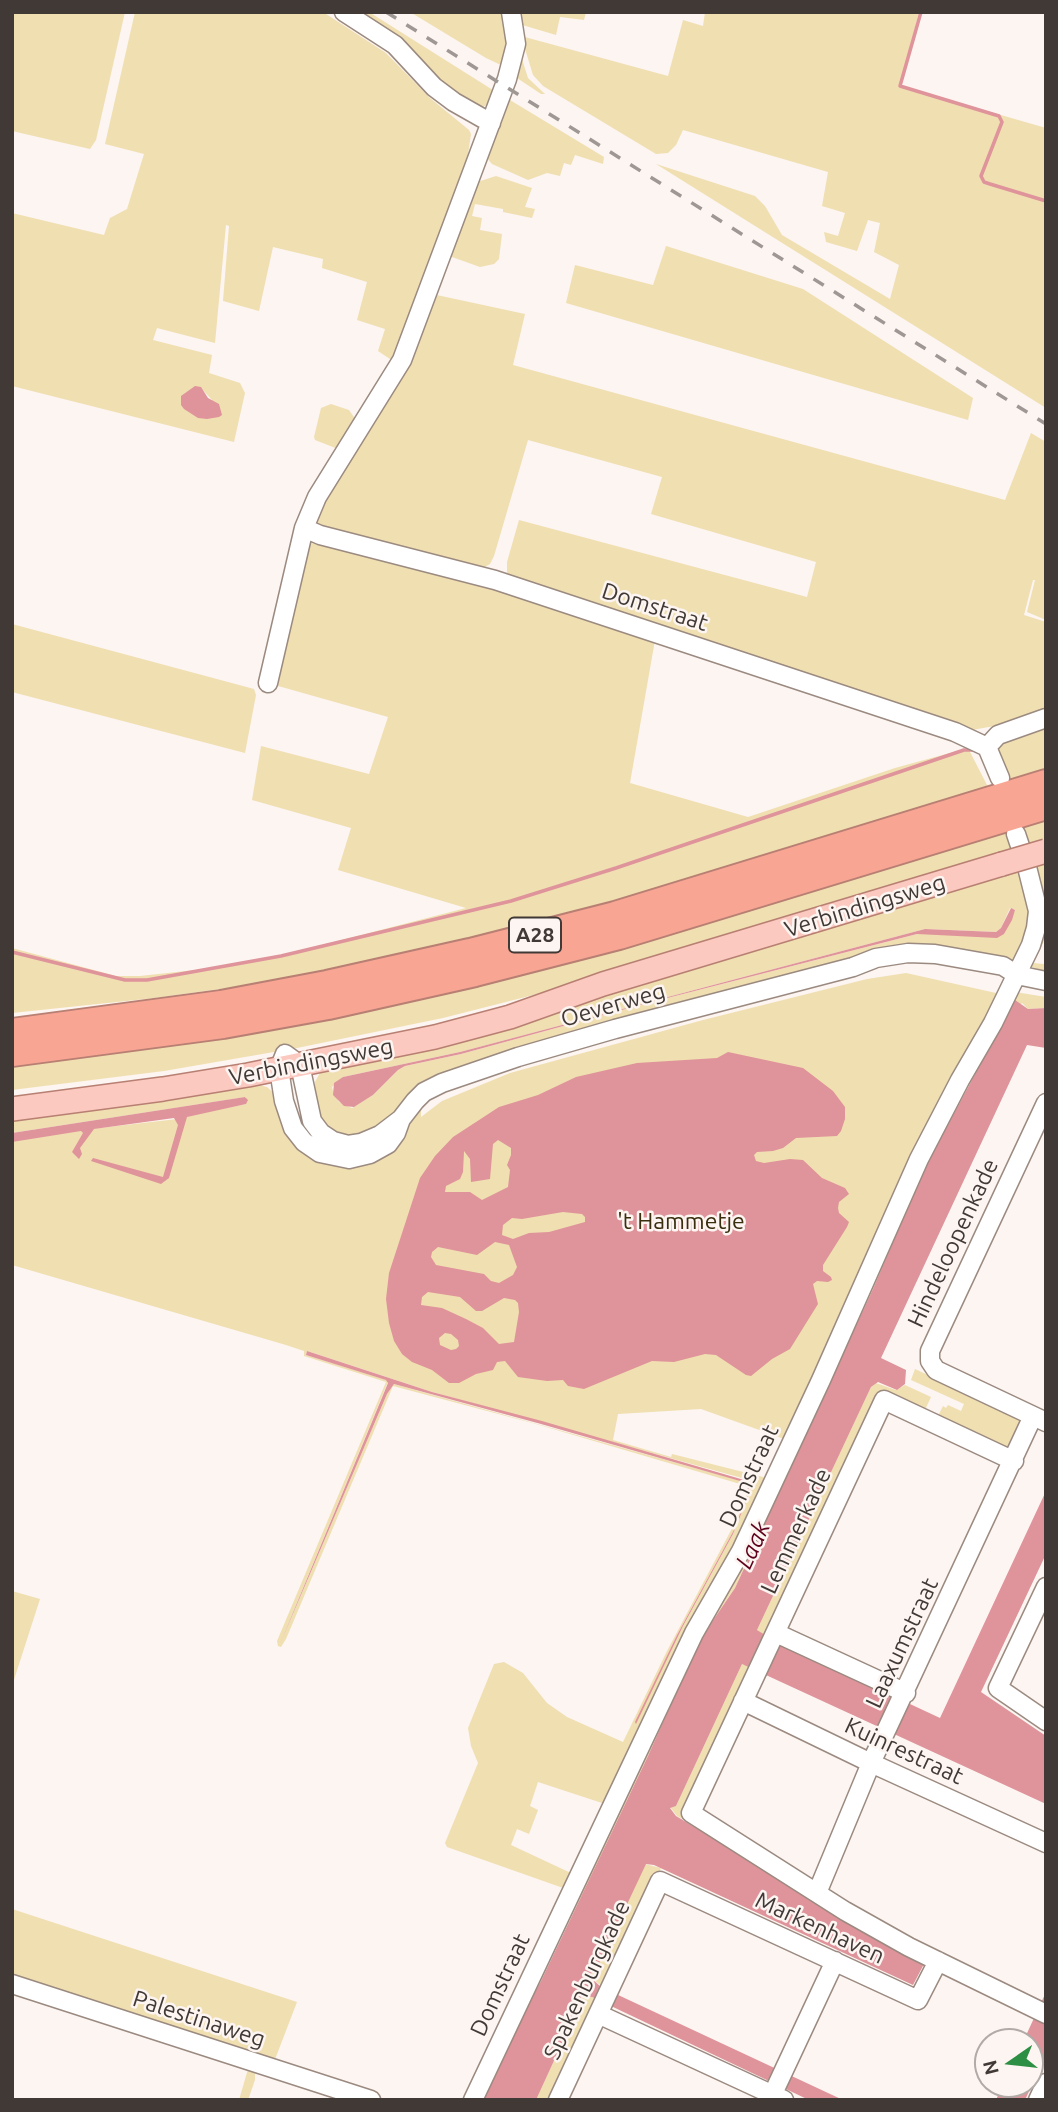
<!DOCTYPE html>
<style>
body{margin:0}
#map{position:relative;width:1058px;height:2112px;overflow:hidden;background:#fcf5f1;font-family:Ubuntu,sans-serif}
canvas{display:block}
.frame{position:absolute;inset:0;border:14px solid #403935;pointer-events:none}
.north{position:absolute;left:974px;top:2028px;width:70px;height:70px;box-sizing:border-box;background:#fcf5f1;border:2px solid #b1aaa6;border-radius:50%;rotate:256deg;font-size:19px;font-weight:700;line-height:28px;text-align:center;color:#403935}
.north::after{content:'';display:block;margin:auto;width:24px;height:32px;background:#2d8f43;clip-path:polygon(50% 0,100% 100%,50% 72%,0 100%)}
</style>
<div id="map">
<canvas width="1058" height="2112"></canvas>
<div class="frame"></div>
<div class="north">N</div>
</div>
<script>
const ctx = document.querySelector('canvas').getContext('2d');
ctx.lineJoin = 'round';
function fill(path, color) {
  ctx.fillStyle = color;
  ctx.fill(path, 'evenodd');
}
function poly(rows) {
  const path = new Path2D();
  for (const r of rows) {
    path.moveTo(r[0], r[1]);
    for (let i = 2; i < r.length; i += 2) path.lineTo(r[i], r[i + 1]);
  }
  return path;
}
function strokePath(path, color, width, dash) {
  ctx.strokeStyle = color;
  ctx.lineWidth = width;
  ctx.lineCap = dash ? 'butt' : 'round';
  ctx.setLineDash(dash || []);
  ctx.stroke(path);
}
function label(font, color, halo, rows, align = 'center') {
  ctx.font = font + ' Ubuntu,sans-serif';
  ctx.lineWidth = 5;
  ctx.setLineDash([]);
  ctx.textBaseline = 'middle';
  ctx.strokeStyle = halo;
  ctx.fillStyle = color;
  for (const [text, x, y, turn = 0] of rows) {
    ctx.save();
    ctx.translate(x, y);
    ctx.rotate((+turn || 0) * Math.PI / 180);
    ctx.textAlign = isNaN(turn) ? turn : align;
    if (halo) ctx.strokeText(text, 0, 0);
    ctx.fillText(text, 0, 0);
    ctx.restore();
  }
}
fill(poly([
 [12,12,125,12,96,140,90,149,12,131],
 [135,12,323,12,386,53,430,98,469,130,471,134,466,168,393,361,378,351,385,329,357,320,367,282,322,268,323,259,273,247,259,311,223,301,229,226,226,225,215,343,157,328,153,340,212,355,209,373,240,383,245,393,234,442,12,386,12,213,104,235,110,218,127,209,144,154,105,144],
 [200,387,212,400,181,405],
 [352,12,369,12,496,92,490,104,482,107,472,106],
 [410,12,506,12,510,31,505,67,486,58],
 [517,12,586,12,584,20,560,17,556,35,519,24],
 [705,12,919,12,900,86,1046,128,1046,408,656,164,755,196,765,206,782,235,890,299,899,265,874,252,880,223,868,220,857,251,826,242,824,232,838,236,845,213,822,206,828,172,683,130,676,145,668,153,656,154,543,86,533,75,521,36,668,76,683,20,703,26],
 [521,56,528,78,545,94,541,94,514,76],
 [505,97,604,157,603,164,575,155,571,165,564,163,560,176,547,173,528,180,492,164,486,157],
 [496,176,532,188,525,207,535,209,532,218,503,212,503,209,475,204,472,216,482,218,480,230,502,234,499,259,494,264,480,267,452,257,449,255,474,183],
 [666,246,803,289,973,398,968,420,566,303,575,265,653,285],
 [432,294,525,314,513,365,1005,500,1031,433,1046,442,1046,620,1027,612,1035,580,1033,580,1024,615,1046,622,1046,709,1000,725,972,730,507,575,507,562,519,520,807,597,816,562,651,514,662,477,528,440,494,556,490,564,483,568,315,527,315,520],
 [331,404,349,410,356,420,338,449,315,440,314,437,321,408],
 [307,542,494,588,655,640,630,783,748,817,895,768,968,748,988,787,801,847,488,936,278,981,155,998,12,1013,12,948,116,976,140,976,204,969,287,954,466,908,338,870,351,828,252,800,261,746,369,774,388,717,271,684],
 [12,624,254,689,256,695,245,753,12,692],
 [1046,728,1046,770,1005,782,996,753,997,741,1004,743],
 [1046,819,1046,844,1015,851,549,991,443,1018,297,1048,164,1071,12,1090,12,1067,218,1039,349,1015,455,992,661,937],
 [1046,861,1046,937,1033,963,1044,964,1046,960,1044,971,1029,966,1031,865],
 [1022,868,1033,924,1014,964,929,950,438,1076,412,1091,382,1126,356,1136,342,1134,329,1128,318,1112,314,1092,315,1082,322,1069],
 [1010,908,1015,910,1004,934,917,934,640,1005,461,1054,405,1066,398,1070,373,1095,352,1108,339,1102,333,1091,332,1087,343,1077,460,1052,925,929,996,932,1001,928],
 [906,973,996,993,993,1023,787,1440,701,1409,618,1414,613,1440,671,1457,672,1454,763,1477,767,1480,607,1802,602,1803,538,1782,530,1806,538,1810,529,1834,517,1829,511,1845,573,1874,566,1889,447,1847,445,1843,478,1763,471,1746,468,1728,494,1664,504,1662,523,1673,547,1703,567,1717,623,1742,667,1651,737,1519,747,1493,747,1486,536,1424,393,1386,286,1639,281,1647,278,1646,277,1641,386,1382,304,1356,304,1351,286,1345,12,1265,12,1138,186,1118,190,1115,246,1104,246,1097,12,1133,12,1112,256,1084,267,1087,277,1096,306,1149,409,1122,421,1106,421,1117,442,1101,510,1073,703,1020,867,979],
 [307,1351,432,1392,749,1480,751,1486,749,1492,745,1482,394,1384,387,1394,280,1644,388,1382,387,1380,306,1355],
 [746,1499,733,1534,683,1626,635,1724,677,1635,735,1528],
 [1015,992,1046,997,1046,1008,1028,1009,1022,1003,967,1088,923,1171,873,1289,735,1588,701,1638,690,1661,648,1756,586,1887,512,2035,483,2100,478,2100,924,1161],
 [915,1369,1020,1418,1022,1422,1009,1448,938,1416,943,1406,946,1408,948,1405,961,1411,964,1404,911,1380],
 [876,1383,896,1390,905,1385,931,1397,925,1410,885,1392,768,1638,757,1630,871,1387],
 [12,1591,40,1599,12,1686],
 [742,1664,755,1668,684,1820,677,1816,670,1807,676,1806],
 [645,1864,661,1868,605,1989,588,1975,598,1966],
 [12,1909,297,2002,274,2062,12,1978],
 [580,1997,592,1997,599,2001,553,2100,536,2100,580,2004],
 [248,2069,255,2071,255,2080,248,2100,239,2100]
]), '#f0dfb1');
fill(poly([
 [195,386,201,387,208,398,219,404,222,415,219,417,207,419,198,418,184,409,181,405,181,396],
 [1011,908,1015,910,1012,920,1004,934,997,938,917,934,640,1005,461,1054,405,1066,398,1070,373,1095,354,1107,344,1106,333,1095,334,1083,343,1077,460,1052,925,929,996,932,1001,928],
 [1015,1000,1028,1009,1046,1008,1046,1048,1027,1045,881,1358,906,1370,905,1384,897,1390,878,1382,871,1387,757,1630,775,1641,940,1718,1046,1491,1046,1554,981,1692,1046,1736,1046,1804,742,1664,676,1806,670,1808,676,1816,924,1964,913,1985,654,1865,646,1864,598,1966,589,1976,601,1987,843,2100,809,2100,592,1997,581,1997,580,2004,536,2100,483,2100,512,2035,541,1981,648,1756,690,1661,701,1638,735,1588,873,1289,923,1171],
 [728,1052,803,1068,833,1091,845,1107,845,1119,841,1131,837,1136,796,1138,783,1148,773,1151,757,1152,754,1155,756,1161,764,1163,790,1159,803,1160,822,1178,845,1188,849,1194,839,1202,838,1208,839,1213,849,1222,847,1227,823,1265,823,1271,831,1277,832,1280,828,1282,817,1281,813,1284,818,1304,790,1349,772,1359,751,1376,746,1375,716,1355,705,1354,674,1362,652,1361,584,1389,568,1386,563,1380,547,1381,518,1377,505,1361,497,1362,493,1370,476,1374,459,1383,449,1383,432,1370,412,1362,402,1354,394,1341,389,1323,386,1299,389,1273,420,1178,435,1156,453,1137,499,1107,538,1095,576,1077,637,1063,717,1058],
 [498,1140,511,1148,511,1155,507,1165,510,1170,508,1187,482,1200,470,1192,445,1192,446,1186,460,1179,463,1172,464,1151,470,1159,471,1182,490,1179,493,1144],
 [563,1212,582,1214,585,1217,585,1222,549,1232,529,1233,513,1239,502,1235,503,1225,512,1218,522,1219],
 [495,1242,509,1245,517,1267,513,1275,499,1283,491,1281,484,1274,436,1265,431,1257,432,1252,438,1247,477,1255],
 [428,1292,460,1297,476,1311,482,1311,504,1298,515,1300,518,1303,519,1312,514,1342,499,1344,483,1328,466,1319,442,1308,421,1305,422,1297],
 [445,1333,451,1334,458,1340,459,1346,456,1349,451,1350,440,1345,439,1338],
 [245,1097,248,1100,246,1104,187,1117,169,1178,161,1184,91,1161,93,1158,163,1177,178,1125,174,1118,94,1129,80,1148,82,1154,79,1159,72,1152,83,1133,81,1131,12,1142,12,1133],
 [307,1351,432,1392,542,1421,751,1482,747,1499,733,1534,683,1626,636,1724,635,1722,677,1635,735,1528,748,1492,747,1483,541,1424,394,1384,387,1394,280,1644,388,1383,386,1380,306,1355],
 [1046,1992,1046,2055,1025,2100,996,2100,1003,2084,1030,2084,1030,2042,1023,2042]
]), '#df939a');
strokePath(poly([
 [921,12,900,86,999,116,1002,122,981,176,984,182,990,184,1046,201],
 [12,952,125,980,147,980,281,956,511,901,616,868,964,750,972,750]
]), '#df939a', 3.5);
const minor = poly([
 [344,12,395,45,434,87,454,102,491,123],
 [304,528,320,535,495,580,955,732,987,747,1000,778],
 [268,683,304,528,317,497,402,360,507,79,516,44,511,12],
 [987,747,998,735,1046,718],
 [1016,834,1021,849],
 [1046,1103,930,1351,930,1361,936,1370,1046,1422],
 [401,1119,380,1135,361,1143,348,1145,333,1141,321,1133,312,1121,300,1065,285,1054,279,1069,284,1101,293,1128,304,1142,320,1153,349,1159,370,1154,388,1144,396,1133,401,1119,415,1101,424,1092,442,1083,518,1057,615,1029,853,967,876,958,908,953,935,954,1003,966,1017,975,1046,981],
 [1014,1461,884,1400,691,1813,845,1911,909,1947,1046,2014],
 [1046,1587,998,1688,1046,1721],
 [776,1633,906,1693],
 [743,1701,871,1763,1046,1843],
 [817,1893,871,1763,1033,1416],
 [12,1984,371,2100],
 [598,2014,784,2100],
 [473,2100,694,1633,741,1551,821,1380,919,1159,960,1080,993,1023,1031,945,1036,928,1038,911,1027,867],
 [558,2100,660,1881,918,2000,938,1961],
 [770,2100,835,1961],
 [1038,2100,1046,2083]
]);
const major = poly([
 [12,1109,163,1089,248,1075,435,1037,510,1017,603,984,1002,864]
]);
const highway = poly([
 [12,1032,221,1004,327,984,470,952,615,915,1046,783],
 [12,1053,223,1025,328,1006,475,973,619,936,1046,806]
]);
strokePath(minor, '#9b8a80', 21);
strokePath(major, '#b87f73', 26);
strokePath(highway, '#b87f73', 30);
strokePath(minor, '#fff', 18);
strokePath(major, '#fbc9bf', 23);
strokePath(highway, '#f8a594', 26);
strokePath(poly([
 [386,12,1046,424]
]), '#9e9793', 3.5, [12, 12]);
const majorBridge = poly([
 [1002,864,1046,851]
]);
strokePath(majorBridge, '#b87f73', 26, []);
strokePath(majorBridge, '#fbc9bf', 23);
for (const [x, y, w] of [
 [535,935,52]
]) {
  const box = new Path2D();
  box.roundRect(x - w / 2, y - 17.5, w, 35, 5);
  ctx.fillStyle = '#fcf5f1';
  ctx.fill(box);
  strokePath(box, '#403935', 2);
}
label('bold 21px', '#403935', null, [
 ["A28",535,935]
]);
label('23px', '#403935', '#fcf5f1', [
 ["Domstraat",655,607,18],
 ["Verbindingsweg",865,906,-17],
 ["Oeverweg",613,1005,-16],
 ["Verbindingsweg",311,1062,-11],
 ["Hindeloopenkade",953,1243,-65],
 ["Domstraat",749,1476,-65],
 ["Lemmerkade",796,1531,-65],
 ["Laaxumstraat",902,1643,-65],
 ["Kuinrestraat",904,1751,25],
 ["Markenhaven",820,1928,25],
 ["Spakenburgkade",587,1980,-65],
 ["Domstraat",500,1985,-65],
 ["Palestinaweg",199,2019,18]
]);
label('23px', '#392e0e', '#fcf5f1', [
 ["'t Hammetje",681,1221]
]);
label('italic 24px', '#5f011d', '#fcf5f1', [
 ["Laak",753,1545,-65]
]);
</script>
